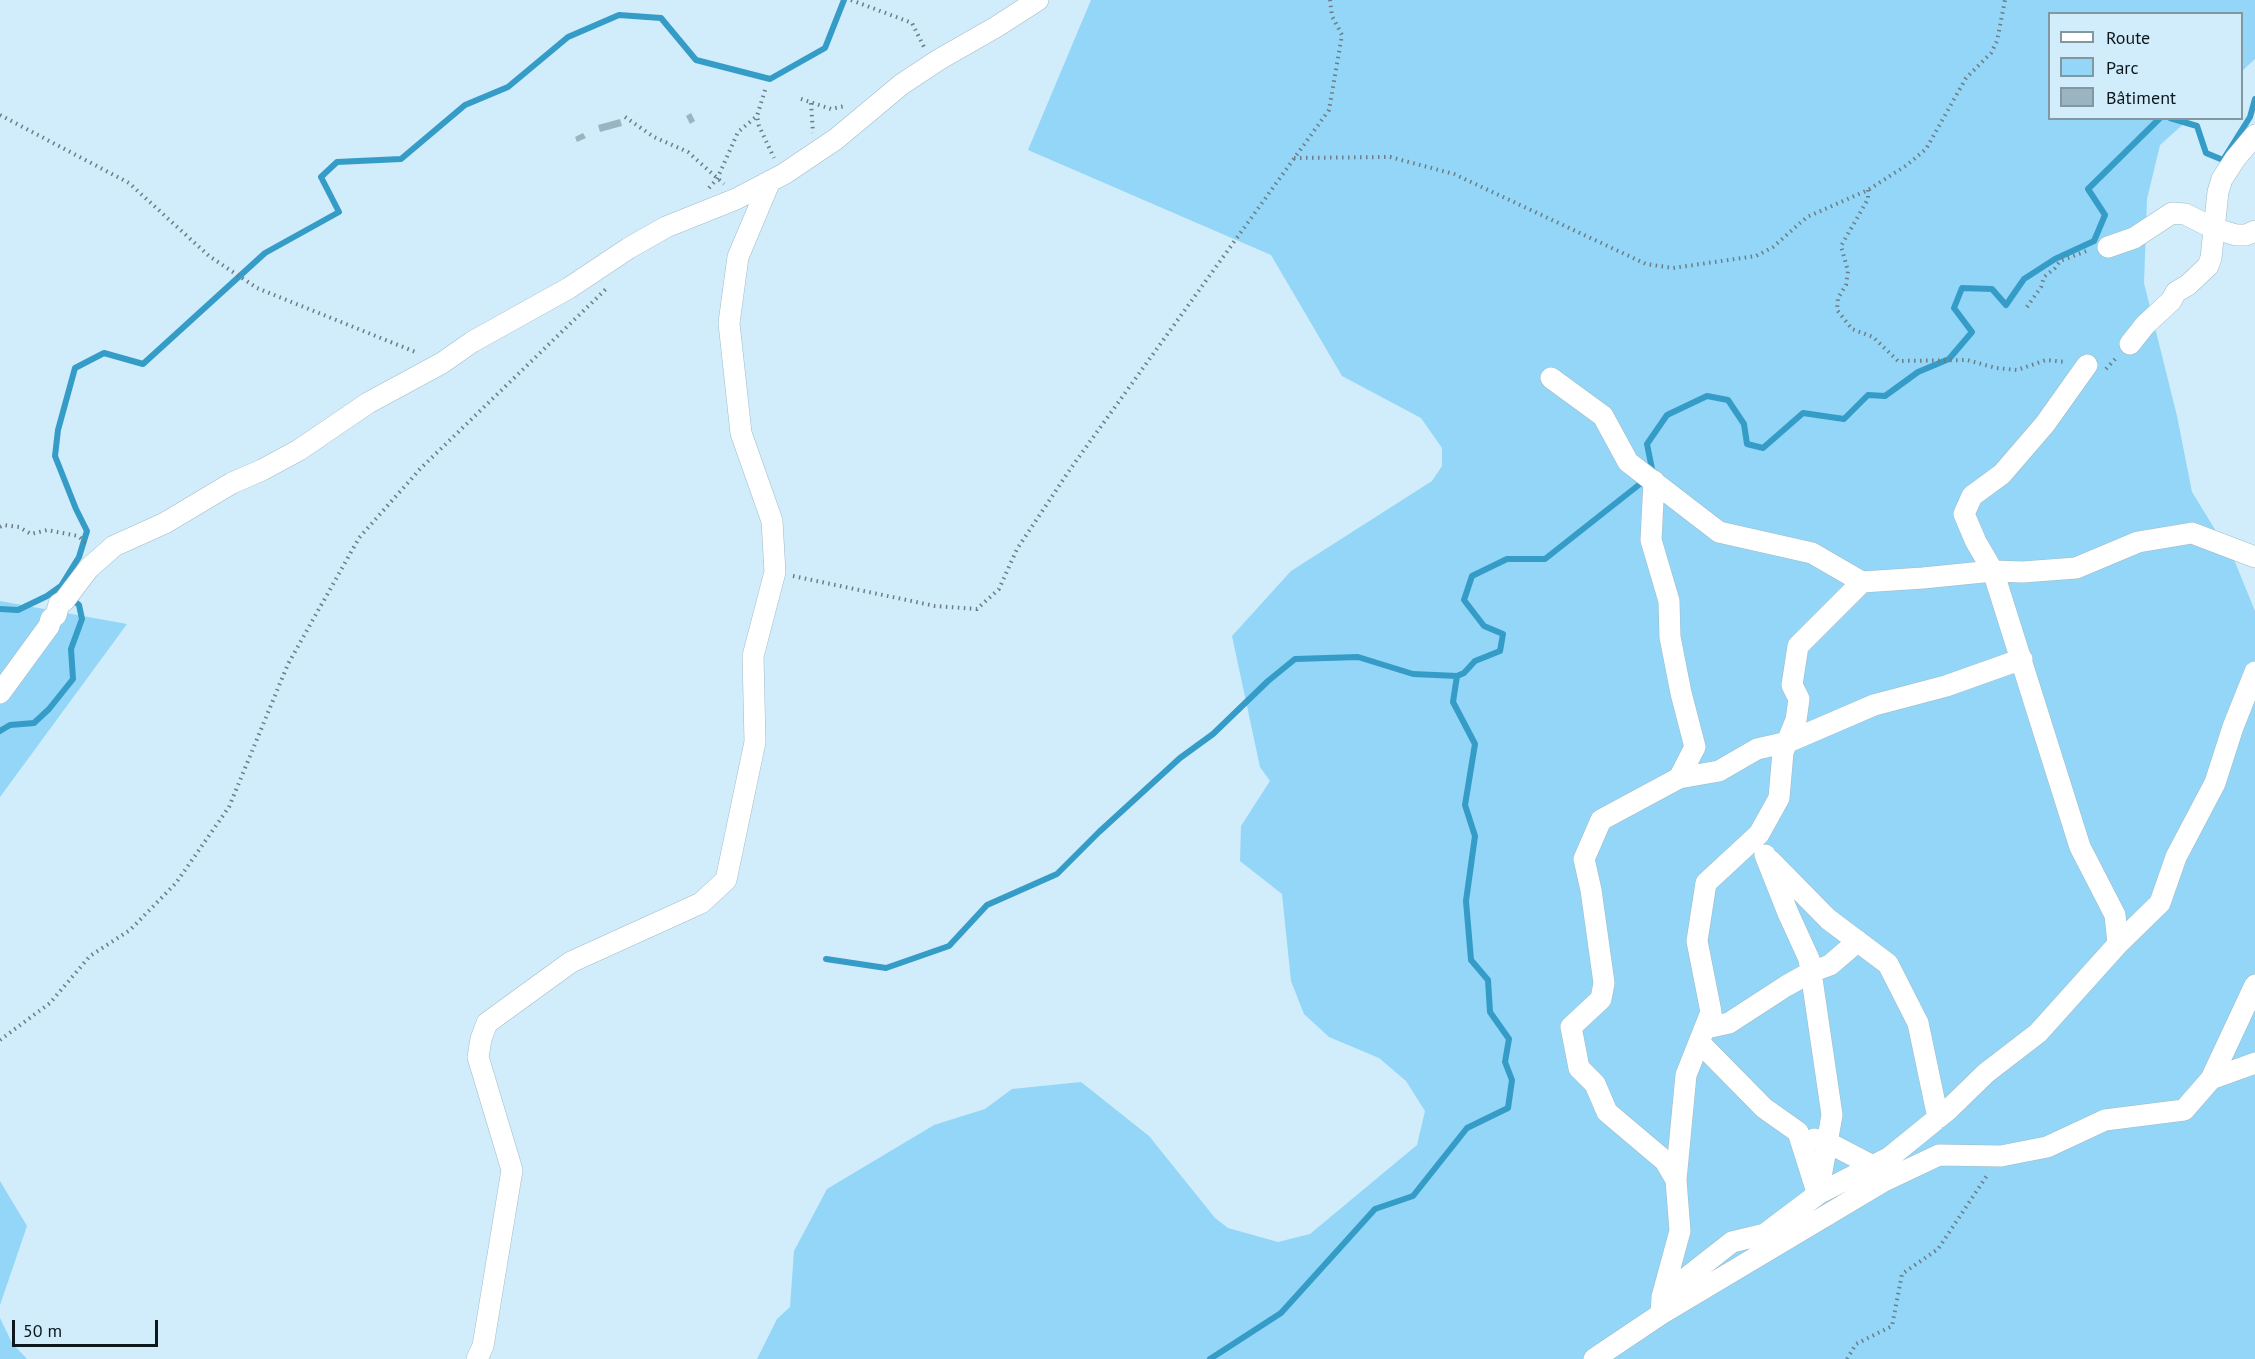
<!DOCTYPE html>
<meta charset="utf-8">
<style>
body{margin:0}
#map{position:relative;width:2255px;height:1359px;overflow:hidden;background:#d1ecfa;font-family:"PT Sans",sans-serif}
canvas{display:block}
.legend{position:absolute;left:2048px;top:12px;width:195px;height:108px;box-sizing:border-box;background:#d1ecfa;border:2px solid #8397a1;margin:0;padding:8px 10px;list-style:none;font-size:18px;color:#0d171c}
.legend li{display:flex;align-items:center;gap:12px;height:30px}
.legend b{width:30px;border:2px solid #8397a1}
.scale{position:absolute;left:12px;top:1320px;width:146px;height:27px;box-sizing:border-box;border:3px solid #0d171c;border-top:0;padding-left:8px;font-size:18px;line-height:21px;white-space:nowrap;color:#0d171c;-webkit-text-stroke:4px #d1ecfa;paint-order:stroke}
</style>
<div id="map">
<canvas width="2255" height="1359"></canvas>
<ul class="legend">
<li><b style="height:8px;background:#fff"></b>Route</li>
<li><b style="height:16px;background:#93d6f7"></b>Parc</li>
<li><b style="height:16px;background:#9ab4c2"></b>Bâtiment</li>
</ul>
<div class="scale">50 m</div>
</div>
<script>
const ctx = document.querySelector('canvas').getContext('2d');
ctx.lineJoin = 'round';
function fill(path, color) {
  ctx.fillStyle = color;
  ctx.fill(path, 'evenodd');
}
function poly(rows) {
  const path = new Path2D();
  for (const r of rows) {
    path.moveTo(r[0], r[1]);
    for (let i = 2; i < r.length; i += 2) path.lineTo(r[i], r[i + 1]);
  }
  return path;
}
function strokePath(path, color, width, dash) {
  ctx.strokeStyle = color;
  ctx.lineWidth = width;
  ctx.lineCap = dash ? 'butt' : 'round';
  ctx.setLineDash(dash || []);
  ctx.stroke(path);
}
fill(poly([
 [1091,0,2255,0,2255,59,2242,71,2242,14,2050,14,2050,118,2189,119,2160,145,2147,199,2144,283,2177,416,2192,492,2235,562,2255,611,2255,1359,757,1359,777,1319,790,1307,794,1251,827,1189,934,1125,985,1109,1012,1089,1081,1082,1149,1136,1215,1218,1228,1228,1278,1242,1310,1234,1417,1145,1425,1111,1406,1081,1379,1058,1329,1037,1304,1014,1291,981,1282,894,1240,861,1241,826,1270,781,1260,767,1232,636,1291,571,1432,481,1442,466,1442,448,1421,418,1342,376,1271,255,1028,150],
 [0,601,127,624,0,797],
 [0,1181,27,1226,0,1305],
 [0,1318,12,1343,27,1359,0,1359]
]), '#93d6f7');
strokePath(poly([
 [2170,118,2197,126,2206,153,2223,160,2250,117,2255,99],
 [1653,474,1647,444,1667,415,1707,396,1728,400,1744,424,1747,444,1763,448,1803,413,1844,419,1868,395,1885,396,1918,372,1949,359,1972,332,1954,308,1962,288,1992,289,2006,305,2024,279,2055,259,2094,241,2105,215,2088,189,2160,118],
 [65,591,61,586,79,557,87,531,76,509,55,456,58,430,75,368,104,353,143,364,265,253,339,212,321,177,337,162,401,159,465,105,508,87,568,37,619,15,661,18,696,60,770,79,825,48,844,0],
 [0,609,18,610,47,596,61,586],
 [0,731,10,725,34,723,49,709,73,679,71,649,82,619,79,605,72,599],
 [826,959,886,968,949,946,987,905,1057,874,1099,832,1180,758,1213,734,1268,681,1295,659,1358,657,1413,674,1457,676,1464,673,1475,661,1500,651,1503,634,1484,626,1464,600,1472,576,1507,559,1545,559,1645,480],
 [1210,1359,1281,1313,1375,1209,1413,1196,1467,1128,1508,1108,1512,1080,1505,1062,1509,1039,1490,1012,1488,980,1471,960,1466,901,1475,836,1465,805,1475,744,1453,702,1457,676]
]), '#349cc7', 6);
fill(poly([
 [691,113,695,121,690,124,686,116],
 [620,119,622,126,600,132,598,125],
 [583,133,586,138,577,142,575,137]
]), '#9ab4c2');
const minor = poly([
 [2108,247,2134,238,2172,213,2185,214,2213,228,2236,235,2246,235,2255,231],
 [2130,344,2145,325,2171,301,2176,292,2188,285,2208,266,2211,258,2218,192,2222,179,2235,159,2255,135],
 [2087,365,2045,424,2002,474,1972,496,1964,514,1976,542,1993,571,2023,572,2076,568,2138,542,2192,533,2255,557],
 [1551,378,1603,416,1628,462,1719,532,1812,553,1862,582,1798,646,1792,685,1799,699,1796,720,1783,752,1779,798,1759,834,1706,883,1697,941,1711,1012,1686,1075,1676,1180,1680,1231,1662,1297,1661,1314],
 [1654,481,1651,540,1669,601,1670,637,1681,693,1695,747,1679,778],
 [0,693,49,626,51,619,56,615,59,604,64,601,89,568,114,546,165,523,232,483,262,470,299,450,368,403,442,363,472,342,569,288,629,248,666,227,736,199,784,174,836,139,902,84,940,59,996,27,1038,0],
 [1765,855,1788,913,1809,959,1811,972,1832,1115,1818,1194],
 [1770,860,1828,919,1888,964,1918,1023,1938,1118],
 [2118,944,2160,903,2176,857,2215,783,2233,727,2255,672],
 [1706,1025,1711,1027,1729,1023,1786,986,1811,972,1830,965,1858,941],
 [1699,1042,1764,1108,1798,1132,1817,1192],
 [2211,1079,2255,1063],
 [1814,1139,1827,1142,1873,1166],
 [1676,1180,1665,1161,1607,1112,1595,1084,1579,1068,1571,1027,1601,999,1604,983,1591,890,1584,859,1601,820,1679,778,1719,771,1757,749,1788,742,1874,705,1946,686,2022,659],
 [1662,1297,1732,1242,1765,1234,1818,1194,1890,1157,1949,1109,1986,1073,2038,1033,2118,944,2115,915,2080,847,1993,571,1923,578,1862,582],
 [477,1359,483,1346,512,1170,478,1057,481,1039,487,1023,571,962,701,903,726,880,755,742,753,656,775,572,772,521,741,433,729,323,738,257,770,181],
 [1594,1359,1661,1314,1884,1181,1939,1155,2001,1156,2047,1147,2105,1120,2184,1110,2211,1079,2255,985]
]);
strokePath(minor, '#a0bbc8', 22);
strokePath(poly([
 [851,0,912,23,924,47],
 [765,90,757,116,759,126,774,158],
 [801,99,831,109,845,106],
 [811,103,813,133],
 [0,115,129,183,209,256,257,288,418,353],
 [625,117,654,137,688,152,724,184],
 [1294,158,1390,157,1454,174,1646,264,1673,268,1756,256,1773,247,1807,217,1868,190,1907,165,1926,149,1966,78,1991,53,1997,41,2005,0],
 [709,188,717,179,738,132,757,116],
 [1868,190,1868,199,1841,246,1848,271,1846,285,1838,298,1837,310,1852,329,1873,337,1898,361,1967,360,1996,368,2017,370,2046,360,2066,362],
 [2027,307,2041,287,2044,277,2055,268,2060,261,2089,250],
 [2106,369,2117,357],
 [0,527,4,525,19,527,31,534,47,530,78,536,85,542,90,541],
 [793,576,935,606,977,609,999,589,1017,549,1071,468,1329,110,1342,35,1332,16,1330,0],
 [0,1040,50,1003,90,956,130,930,176,883,229,807,288,664,359,538,420,469,606,289],
 [1847,1359,1856,1344,1892,1326,1902,1274,1938,1249,1988,1174]
]), '#6b7d86', 4, [1.5, 4.5]);
strokePath(minor, '#fff', 21);
</script>
